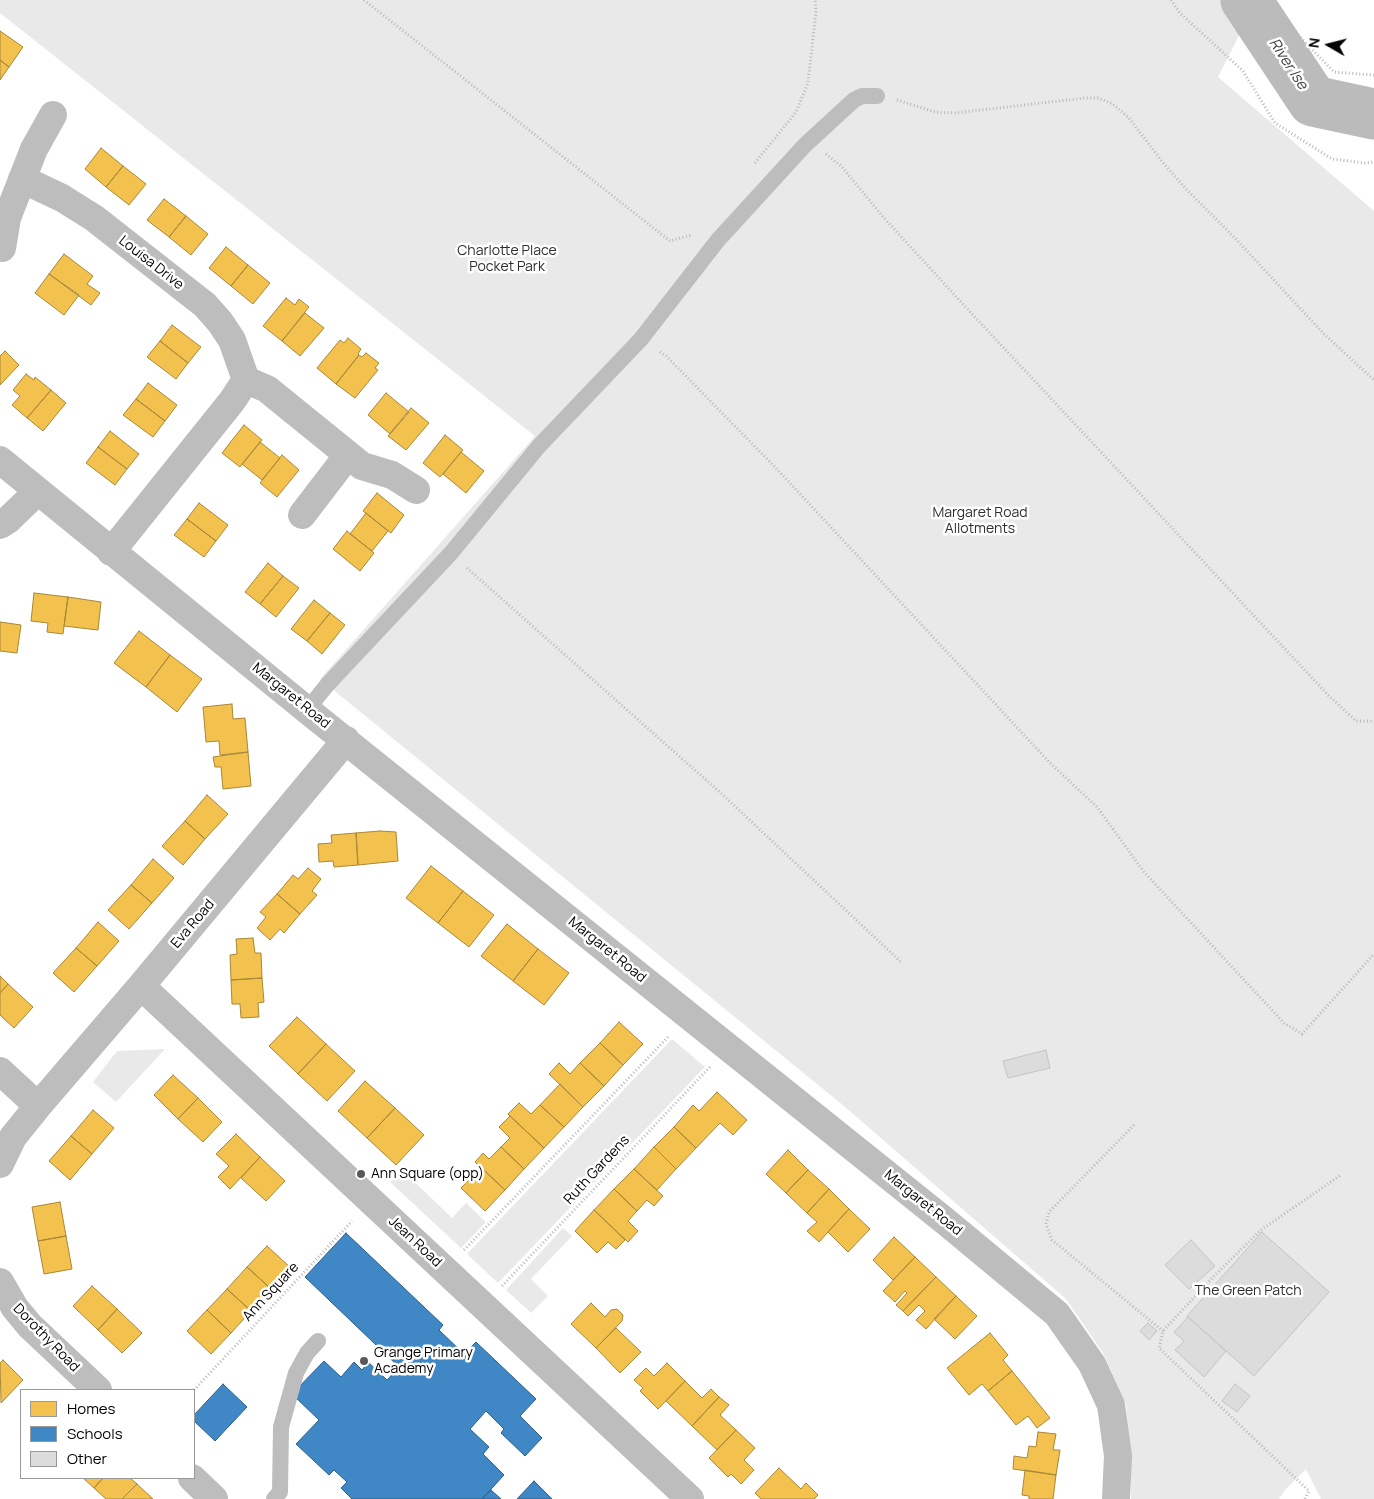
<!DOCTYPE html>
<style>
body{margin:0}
#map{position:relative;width:1374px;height:1499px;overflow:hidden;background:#fff;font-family:Manrope,sans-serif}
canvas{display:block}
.legend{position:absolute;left:20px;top:1389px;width:175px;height:90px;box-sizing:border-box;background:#fff;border:1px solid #999;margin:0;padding:6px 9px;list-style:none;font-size:15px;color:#000}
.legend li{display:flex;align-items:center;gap:10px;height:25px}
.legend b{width:25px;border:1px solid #999}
.north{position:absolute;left:1304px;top:20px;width:50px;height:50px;-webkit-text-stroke:4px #fff;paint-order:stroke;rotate:278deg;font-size:14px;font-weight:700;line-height:20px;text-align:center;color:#000}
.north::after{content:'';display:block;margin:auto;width:18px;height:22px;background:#000;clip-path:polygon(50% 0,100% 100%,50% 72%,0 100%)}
</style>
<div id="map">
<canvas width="1374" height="1499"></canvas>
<ul class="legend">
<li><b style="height:14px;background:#f2c14e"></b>Homes</li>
<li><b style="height:14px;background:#3f88c5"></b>Schools</li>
<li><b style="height:14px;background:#dcdcdc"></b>Other</li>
</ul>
<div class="north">N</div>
</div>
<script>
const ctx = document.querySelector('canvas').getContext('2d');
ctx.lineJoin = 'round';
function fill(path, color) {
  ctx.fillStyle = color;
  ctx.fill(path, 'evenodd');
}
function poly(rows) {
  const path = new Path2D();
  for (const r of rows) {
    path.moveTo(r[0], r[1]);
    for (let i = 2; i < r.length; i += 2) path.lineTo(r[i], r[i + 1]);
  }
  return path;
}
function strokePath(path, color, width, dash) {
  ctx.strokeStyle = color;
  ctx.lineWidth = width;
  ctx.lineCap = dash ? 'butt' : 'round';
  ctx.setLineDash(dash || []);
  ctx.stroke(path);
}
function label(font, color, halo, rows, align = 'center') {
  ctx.font = font + ' Manrope,sans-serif';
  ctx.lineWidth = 5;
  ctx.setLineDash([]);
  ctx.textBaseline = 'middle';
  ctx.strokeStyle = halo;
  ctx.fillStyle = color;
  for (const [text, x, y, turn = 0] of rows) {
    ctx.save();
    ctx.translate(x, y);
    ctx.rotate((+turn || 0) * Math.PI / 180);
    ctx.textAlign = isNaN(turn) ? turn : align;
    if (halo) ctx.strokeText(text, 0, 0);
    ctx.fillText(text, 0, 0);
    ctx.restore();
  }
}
fill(poly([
 [0,0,1257,0,1218,77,1374,211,1374,1499,1321,1499,1306,1469,1285,1490,1279,1499,1131,1499,1131,1457,1126,1404,1103,1353,1066,1299,844,1106,320,679,535,436,0,13],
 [672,1039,705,1067,498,1283,467,1254],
 [165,1049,116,1102,93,1082,117,1051],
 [402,1170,452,1218,466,1203,486,1222,461,1248,390,1182],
 [563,1228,572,1236,531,1279,548,1296,531,1313,506,1290]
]), '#e9e9e9');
const homes = poly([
 [0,31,23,47,9,67,0,60,0,31],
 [0,60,9,67,0,80,0,60],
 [101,148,123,166,106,187,85,169,101,148],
 [123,166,146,184,129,205,106,187,123,166],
 [164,199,186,216,169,237,147,220,164,199],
 [186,216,208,234,191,255,169,237,186,216],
 [226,247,248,265,231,286,209,268,226,247],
 [64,254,93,276,87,284,100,293,91,305,49,274,64,254],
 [248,265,270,283,253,304,231,286,248,265],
 [49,274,79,295,64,315,35,293,49,274],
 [286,298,295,305,299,299,309,307,282,341,263,326,286,298],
 [305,313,324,328,300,356,282,341,305,313],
 [172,325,201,347,188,363,160,341,172,325],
 [348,338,361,349,358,354,359,355,336,384,317,368,340,340,344,343,348,338],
 [160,341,188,363,176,379,147,357,160,341],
 [5,351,19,365,0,385,0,356,5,351],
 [366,353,379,363,375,368,378,370,355,398,336,384,359,355,362,357,366,353],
 [26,374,34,380,35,377,51,390,27,418,12,405,20,396,13,390,26,374],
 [148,383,177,405,165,421,136,399,148,383],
 [51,390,66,403,43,431,27,418,51,390],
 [386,393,409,412,390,434,368,415,386,393],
 [136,399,165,421,153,437,123,415,136,399],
 [411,408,429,423,406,450,388,436,411,408],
 [244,425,262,440,240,467,222,453,244,425],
 [110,431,139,454,127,469,98,447,110,431],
 [445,435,463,450,440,477,423,463,445,435],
 [260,442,280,458,262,480,242,464,260,442],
 [98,447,127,469,115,485,86,463,98,447],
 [461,452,484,471,466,493,443,474,461,452],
 [282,455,299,470,277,497,260,483,282,455],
 [377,493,404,515,391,533,363,511,377,493],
 [199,503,228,525,216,541,187,519,199,503],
 [366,513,388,531,372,551,350,534,366,513],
 [187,519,216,541,204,557,174,535,187,519],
 [347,531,374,553,360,571,333,549,347,531],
 [268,563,283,576,260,604,245,592,268,563],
 [283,576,299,588,276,617,260,604,283,576],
 [34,593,68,597,63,634,47,632,48,623,31,621,34,593],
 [68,597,101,602,98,630,64,626,68,597],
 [314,600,330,613,307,641,291,629,314,600],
 [330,613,345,625,322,654,307,641,330,613],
 [0,622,21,625,17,653,0,651,0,622],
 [139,631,170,655,146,687,114,663,139,631],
 [170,655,202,679,177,712,146,687,170,655],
 [232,704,233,719,245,718,248,752,220,755,219,741,206,742,203,707,232,704],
 [248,752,251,786,223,789,221,767,215,767,213,757,248,752],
 [207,795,228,814,205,839,185,821,207,795],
 [185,821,205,839,183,865,162,846,185,821],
 [380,831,396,832,398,861,358,865,356,833,380,831],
 [356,833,358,865,334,867,333,861,319,862,318,844,332,843,331,835,356,833],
 [153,859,174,878,152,903,131,885,153,859],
 [431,866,463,891,438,923,406,898,431,866],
 [308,868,321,879,312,891,317,895,300,914,277,894,293,875,298,879,308,868],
 [131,885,152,903,129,929,108,910,131,885],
 [463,891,494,915,469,947,438,923,463,891],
 [277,894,300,914,284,933,280,929,270,940,257,928,266,917,260,912,277,894],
 [98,922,119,941,97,966,76,948,98,922],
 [507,924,538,949,513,981,481,956,507,924],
 [253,938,255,953,261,953,262,978,231,980,230,955,237,954,236,939,253,938],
 [76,948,97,966,74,992,53,973,76,948],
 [538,949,569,973,544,1005,513,981,538,949],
 [0,976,8,984,0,993,0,976],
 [262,978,264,1002,258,1003,259,1017,241,1018,240,1004,232,1004,231,980,262,978],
 [8,984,33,1007,14,1028,0,1015,0,993,8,984],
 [297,1017,326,1044,298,1074,269,1046,297,1017],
 [619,1022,643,1044,623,1065,600,1043,619,1022],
 [600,1043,623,1065,604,1086,580,1063,600,1043],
 [326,1044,355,1071,327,1101,298,1074,326,1044],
 [559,1063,570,1074,580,1063,604,1086,583,1107,549,1074,559,1063],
 [173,1075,198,1098,178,1119,154,1095,173,1075],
 [365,1081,395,1108,367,1138,338,1111,365,1081],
 [560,1084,583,1107,564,1127,540,1105,560,1084],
 [717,1092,747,1120,733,1135,720,1123,696,1148,674,1127,693,1105,699,1111,717,1092],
 [198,1098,222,1122,203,1142,178,1119,198,1098],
 [519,1103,531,1114,540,1105,564,1127,544,1148,508,1114,519,1103],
 [395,1108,424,1135,396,1165,367,1138,395,1108],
 [93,1110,114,1128,92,1154,71,1136,93,1110],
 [510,1116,544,1148,524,1169,501,1147,510,1138,499,1127,510,1116],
 [674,1127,696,1148,676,1169,654,1147,674,1127],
 [236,1134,260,1157,230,1189,218,1177,229,1166,216,1154,236,1134],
 [71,1136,92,1154,70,1180,49,1161,71,1136],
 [501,1147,524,1169,505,1190,475,1162,483,1153,489,1159,501,1147],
 [654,1147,676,1169,657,1190,634,1169,654,1147],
 [788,1150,808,1170,786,1193,766,1174,788,1150],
 [260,1157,285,1181,266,1201,241,1178,260,1157],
 [481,1167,505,1190,485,1211,461,1188,481,1167],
 [634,1169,663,1196,654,1206,647,1200,637,1211,614,1189,634,1169],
 [808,1170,829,1189,807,1213,786,1193,808,1170],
 [614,1189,637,1211,628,1221,638,1231,628,1242,594,1210,614,1189],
 [829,1189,849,1209,819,1242,807,1231,817,1222,807,1213,829,1189],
 [60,1202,66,1236,38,1241,32,1207,60,1202],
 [849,1209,870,1229,848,1252,828,1232,849,1209],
 [594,1210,625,1240,616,1249,608,1242,597,1253,575,1231,594,1210],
 [66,1236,72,1269,44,1274,38,1241,66,1236],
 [894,1237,915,1257,893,1280,873,1260,894,1237],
 [267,1246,291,1268,271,1289,247,1267,267,1246],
 [915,1257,936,1277,903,1311,896,1305,907,1293,905,1291,895,1302,883,1291,915,1257],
 [247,1267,271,1289,251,1311,227,1289,247,1267],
 [936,1277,956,1296,926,1329,916,1320,925,1311,919,1305,908,1316,903,1311,936,1277],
 [92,1286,117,1309,98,1330,73,1306,92,1286],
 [227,1289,251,1311,231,1333,207,1310,227,1289],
 [956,1296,977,1316,955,1339,934,1319,956,1296],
 [591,1303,605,1317,611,1310,617,1309,623,1315,622,1321,596,1348,571,1324,591,1303],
 [117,1309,142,1333,122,1353,98,1330,117,1309],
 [207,1310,231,1333,211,1354,187,1331,207,1310],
 [616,1328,641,1352,620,1373,596,1348,616,1328],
 [990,1333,1008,1355,1003,1360,1012,1371,988,1391,982,1384,969,1395,947,1368,990,1333],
 [3,1360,23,1380,1,1403,0,1363,3,1360],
 [667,1363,685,1381,658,1409,640,1391,643,1388,634,1380,646,1368,654,1376,667,1363],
 [1012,1371,1050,1418,1037,1428,1028,1416,1016,1425,988,1391,1012,1371],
 [685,1381,702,1398,711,1389,719,1397,692,1426,666,1401,685,1381],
 [719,1397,729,1405,720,1415,736,1430,717,1450,692,1426,719,1397],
 [736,1430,755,1448,744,1460,754,1470,741,1484,731,1474,728,1477,709,1458,736,1430],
 [1038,1432,1056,1434,1053,1450,1060,1450,1056,1475,1013,1469,1014,1456,1027,1458,1029,1446,1036,1447,1038,1432],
 [779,1468,801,1489,806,1483,818,1495,814,1499,761,1499,755,1493,779,1468],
 [1025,1470,1056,1475,1053,1499,1029,1499,1029,1496,1022,1495,1025,1470],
 [83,1478,103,1478,94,1488,83,1478],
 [103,1478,130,1478,137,1484,122,1499,106,1499,94,1488,103,1478],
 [137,1484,153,1499,122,1499,137,1484]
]);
fill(homes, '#f2c14e');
strokePath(homes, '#a98737', 1);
const schools = poly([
 [346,1233,443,1325,439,1330,464,1354,476,1342,536,1399,520,1416,542,1438,525,1456,501,1433,504,1429,486,1411,470,1429,489,1447,483,1454,504,1475,482,1499,352,1499,341,1488,347,1482,334,1470,329,1475,296,1444,319,1420,292,1394,324,1361,341,1377,354,1362,362,1370,368,1362,387,1380,399,1367,305,1277,346,1233],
 [223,1384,247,1407,215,1441,194,1421,194,1415,223,1384],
 [534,1481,552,1499,517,1499,534,1481],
 [491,1490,501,1499,482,1499,491,1490]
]);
fill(schools, '#3f88c5');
strokePath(schools, '#2c5f8a', 1);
strokePath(poly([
 [1246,0,1313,101,1374,114]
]), '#bbb', 51);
const building = poly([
 [1046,1050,1050,1068,1008,1078,1003,1061,1046,1050],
 [1262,1232,1329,1292,1254,1376,1187,1316,1262,1232],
 [1191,1240,1215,1266,1189,1289,1165,1265,1191,1240],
 [1188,1317,1226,1351,1204,1377,1175,1350,1184,1341,1174,1332,1188,1317],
 [1148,1323,1157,1331,1149,1340,1140,1331,1148,1323],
 [1235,1384,1250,1396,1237,1412,1222,1401,1235,1384]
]);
fill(building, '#dcdcdc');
strokePath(building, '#c4c4c4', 1);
strokePath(poly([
 [364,0,670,241,692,235],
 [1171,0,1180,13,1243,71,1275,123,1332,159,1365,163,1374,162],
 [1269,0,1288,25,1334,72,1374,75],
 [897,100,935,112,955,113,1085,98,1098,98,1113,104,1129,118,1164,164,1186,189,1233,236,1323,333,1374,380],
 [826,154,842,167,884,218,973,315,1328,695,1356,721,1374,721],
 [755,163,796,112,808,83,816,11,815,0],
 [660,352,666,356,774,466,1051,764,1097,807,1144,872,1284,1023,1302,1034,1374,954],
 [467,568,724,796,901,962],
 [1134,1125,1049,1212,1046,1224,1052,1240,1163,1331],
 [464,1250,669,1036],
 [502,1286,710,1067],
 [194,1390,352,1221],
 [1305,1499,1309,1491,1159,1348,1163,1331,1214,1276,1261,1230,1341,1175]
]), '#b8b8b8', 3, [1, 2.5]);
strokePath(poly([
 [307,710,327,685,451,553,539,446,641,339,718,240,805,145,854,100,862,96,877,96],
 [274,1499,280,1492,281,1427,296,1373,307,1353,318,1341]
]), '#bdbdbd', 16);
strokePath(poly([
 [22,179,62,198,94,218,205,305,220,322,232,340,246,380,232,401,111,552],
 [2,248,7,218,34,149,53,115],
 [246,380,267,389,362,466,392,475,416,490],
 [0,460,307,710,945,1221,1057,1314,1092,1364,1111,1405,1118,1456,1116,1499],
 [302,515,348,455],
 [0,525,8,520,37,492],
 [141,986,690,1499],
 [0,1071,38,1106],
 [0,1164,13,1137,38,1106,141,986,346,740],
 [0,1282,15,1308,30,1326,98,1390],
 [192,1478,214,1499]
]), '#bdbdbd', 28);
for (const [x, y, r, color] of [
 [361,1174,5,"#595959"],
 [364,1361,5,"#595959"]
]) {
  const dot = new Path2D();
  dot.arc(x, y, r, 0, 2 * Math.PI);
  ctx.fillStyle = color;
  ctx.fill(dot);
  strokePath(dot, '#fff', 2);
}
label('14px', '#2e2e2e', '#fff', [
 ["Charlotte Place",507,251],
 ["Pocket Park",507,267],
 ["Margaret Road",980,513],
 ["Allotments",980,529],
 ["The Green Patch",1248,1291]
]);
label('14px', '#000', '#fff', [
 ["Louisa Drive",151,263,38],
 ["Margaret Road",291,696,39],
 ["Eva Road",193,924,-50],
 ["Margaret Road",607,950,39],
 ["Ruth Gardens",597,1170,-47],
 ["Margaret Road",923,1203,39],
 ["Jean Road",415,1242,43],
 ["Ann Square",271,1292,-47],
 ["Dorothy Road",46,1338,46]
]);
label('14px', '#000', '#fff', [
 ["Ann Square (opp)",371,1174],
 ["Grange Primary",374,1353],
 ["Academy",374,1369]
], 'left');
label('italic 15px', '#3f3f3f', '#fff', [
 ["River Ise",1288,64,57]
]);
</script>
